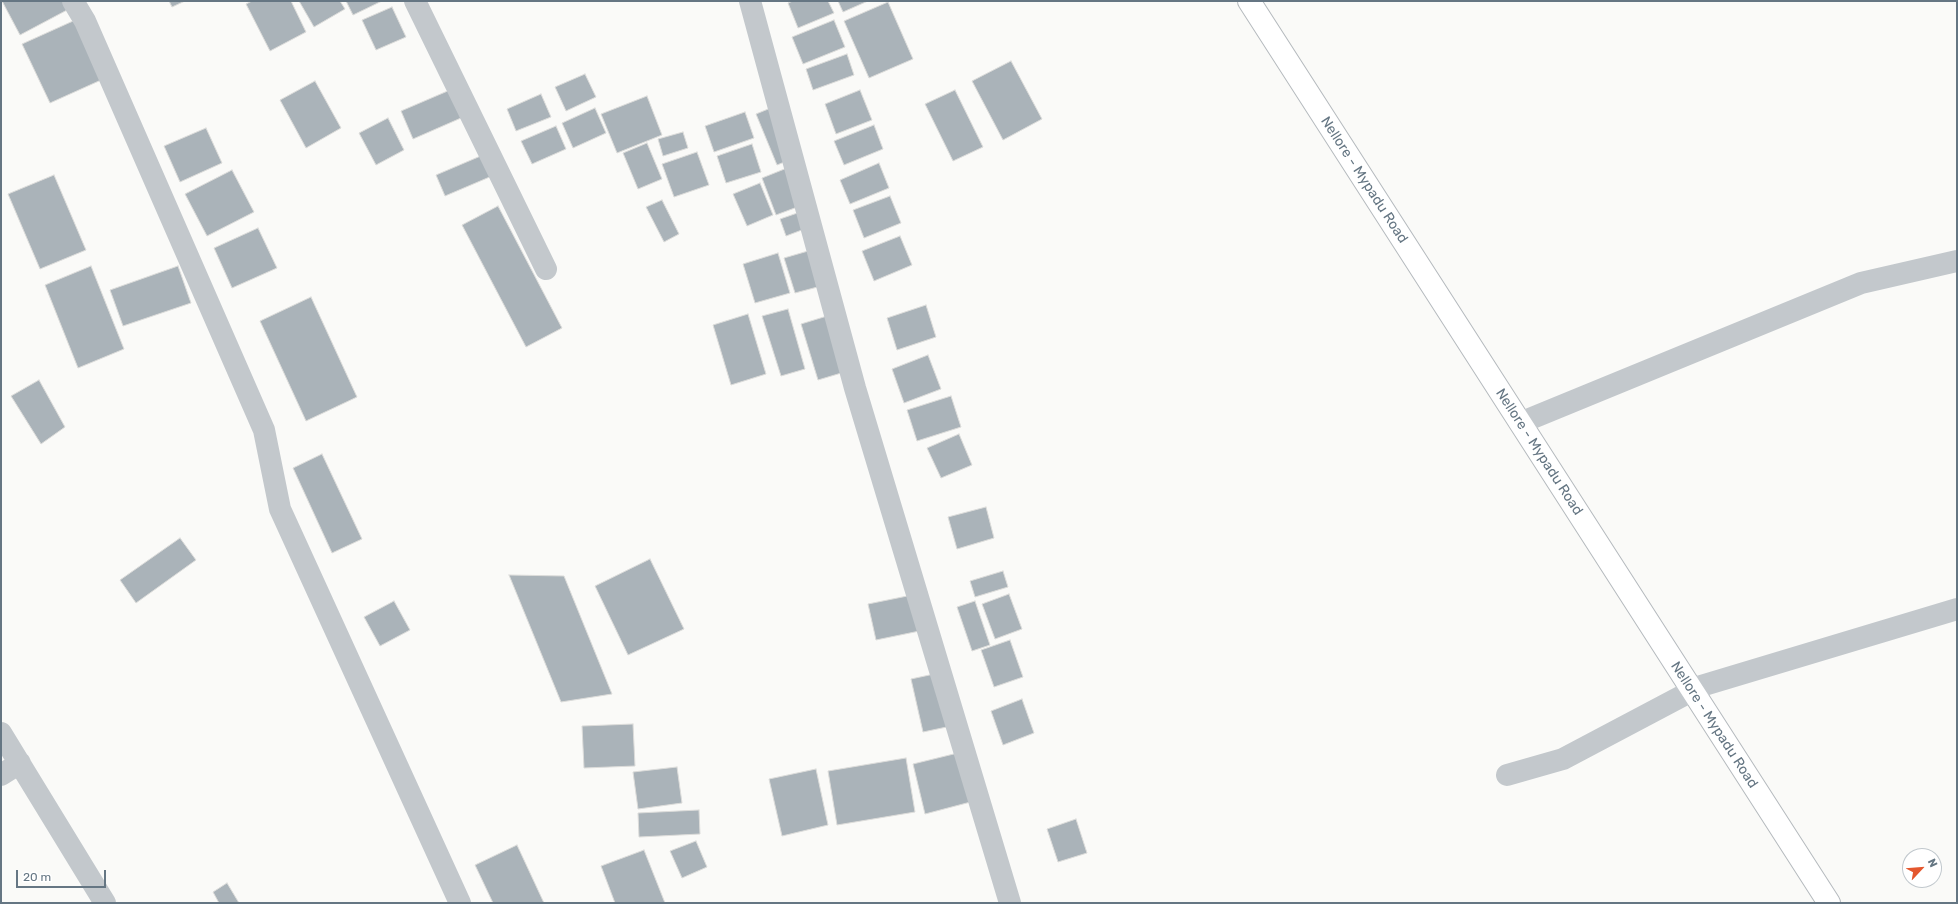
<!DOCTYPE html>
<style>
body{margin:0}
#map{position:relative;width:1958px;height:904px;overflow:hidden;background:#fafaf8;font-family:Rubik,sans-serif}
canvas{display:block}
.frame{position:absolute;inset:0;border:2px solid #657683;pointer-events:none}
.north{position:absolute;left:1902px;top:848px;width:40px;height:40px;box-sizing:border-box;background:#fff;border:1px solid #c1c8cd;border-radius:50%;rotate:64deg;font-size:11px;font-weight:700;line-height:16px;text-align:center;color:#657683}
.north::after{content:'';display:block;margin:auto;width:14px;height:18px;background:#e4572e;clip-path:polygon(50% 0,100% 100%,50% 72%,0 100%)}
.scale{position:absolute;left:16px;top:870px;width:90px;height:18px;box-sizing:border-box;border:2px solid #657683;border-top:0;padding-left:5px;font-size:12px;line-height:14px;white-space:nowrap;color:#657683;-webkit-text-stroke:3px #fff;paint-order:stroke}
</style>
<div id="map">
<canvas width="1958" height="904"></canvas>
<div class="frame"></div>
<div class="north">N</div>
<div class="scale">20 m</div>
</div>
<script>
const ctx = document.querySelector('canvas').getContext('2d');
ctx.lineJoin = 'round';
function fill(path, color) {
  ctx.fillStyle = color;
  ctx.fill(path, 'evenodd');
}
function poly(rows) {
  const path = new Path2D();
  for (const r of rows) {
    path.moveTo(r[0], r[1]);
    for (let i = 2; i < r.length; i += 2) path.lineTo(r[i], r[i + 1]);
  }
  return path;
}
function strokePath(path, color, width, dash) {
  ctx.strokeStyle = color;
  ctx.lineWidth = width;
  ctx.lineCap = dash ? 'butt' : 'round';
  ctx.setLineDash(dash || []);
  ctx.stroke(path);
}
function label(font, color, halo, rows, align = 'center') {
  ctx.font = font + ' Rubik,sans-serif';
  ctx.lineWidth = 4;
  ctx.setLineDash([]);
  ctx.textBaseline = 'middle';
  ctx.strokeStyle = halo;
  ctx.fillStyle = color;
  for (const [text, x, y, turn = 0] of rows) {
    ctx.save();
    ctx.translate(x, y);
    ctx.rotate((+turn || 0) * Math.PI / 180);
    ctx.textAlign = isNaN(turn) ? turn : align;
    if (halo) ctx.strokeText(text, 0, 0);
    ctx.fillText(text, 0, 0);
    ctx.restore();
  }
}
const building = poly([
 [2,1,65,1,69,9,20,35,2,1],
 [169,1,185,1,172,7,169,1],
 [252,1,291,1,306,32,270,51,246,4,252,1],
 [299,1,340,1,345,9,314,27,299,1],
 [346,1,382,1,353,15,346,1],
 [793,1,828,1,834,13,798,28,788,3,793,1],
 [838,1,868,1,843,12,838,1],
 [888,2,913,59,869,78,844,21,888,2],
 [392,7,406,37,376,50,362,20,392,7],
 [82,17,110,76,50,103,22,44,82,17],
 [834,20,845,47,803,64,792,37,834,20],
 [847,54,854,75,813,90,806,69,847,54],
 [1011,61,1042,119,1003,140,972,81,1011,61],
 [585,74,596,97,566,111,555,87,585,74],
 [315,81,341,128,306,148,280,100,315,81],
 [450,90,461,118,413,139,401,111,450,90],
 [860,90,872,120,836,134,825,104,860,90],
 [955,90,983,147,953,161,925,104,955,90],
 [541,94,551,117,516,131,507,109,541,94],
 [647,96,662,135,617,153,601,114,647,96],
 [778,105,799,156,777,165,756,114,778,105],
 [595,108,606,133,573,148,562,123,595,108],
 [745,112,754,138,714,152,705,126,745,112],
 [388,118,404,150,376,165,359,133,388,118],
 [874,125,883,149,844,165,834,141,874,125],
 [556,126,566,149,532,164,521,141,556,126],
 [206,128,222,163,180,182,164,146,206,128],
 [683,132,688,148,663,156,658,139,683,132],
 [647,143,662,179,638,189,623,153,647,143],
 [752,144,761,172,726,183,717,156,752,144],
 [697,152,709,185,674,197,662,164,697,152],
 [483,155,492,176,445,196,436,175,483,155],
 [879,163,889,188,850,204,840,180,879,163],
 [787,168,800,206,776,215,762,178,787,168],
 [232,170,254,212,207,236,185,194,232,170],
 [54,175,86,250,40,269,8,194,54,175],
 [760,183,773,215,747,226,733,194,760,183],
 [890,196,901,223,864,238,853,210,890,196],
 [662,200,679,234,664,242,646,207,662,200],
 [498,206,562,328,526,347,462,225,498,206],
 [809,209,815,225,786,236,780,219,809,209],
 [258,228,277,268,232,288,214,248,258,228],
 [900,236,912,265,874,281,862,251,900,236],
 [815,249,825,285,795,293,784,258,815,249],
 [778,253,790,293,755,303,743,264,778,253],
 [91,266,124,349,78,368,45,285,91,266],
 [178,266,191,303,123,326,110,290,178,266],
 [311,297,357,397,306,421,260,321,311,297],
 [926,305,936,337,897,350,887,318,926,305],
 [788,309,805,369,781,376,762,316,788,309],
 [840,312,858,368,818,380,801,324,840,312],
 [748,314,766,374,731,385,713,325,748,314],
 [928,355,941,389,904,403,892,369,928,355],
 [39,380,65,427,41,444,11,396,39,380],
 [951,396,961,427,917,441,907,410,951,396],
 [959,434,972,465,941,478,927,448,959,434],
 [322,454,362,539,332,553,293,468,322,454],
 [986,507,994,538,957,549,948,517,986,507],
 [180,538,196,560,136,603,120,580,180,538],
 [650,559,684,629,628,655,595,586,650,559],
 [1003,571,1008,587,975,597,970,581,1003,571],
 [509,575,564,576,612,694,561,702,509,575],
 [927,592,934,628,876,640,868,604,927,592],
 [1009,594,1022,629,995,639,982,604,1009,594],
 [394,601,410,630,380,646,364,617,394,601],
 [975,601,990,645,972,651,957,607,975,601],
 [1010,640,1023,677,994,687,981,650,1010,640],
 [948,671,961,724,923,732,911,679,948,671],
 [1022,699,1034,733,1003,745,991,711,1022,699],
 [633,724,635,766,584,768,582,726,633,724],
 [970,750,982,799,925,814,913,764,970,750],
 [906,758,915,812,837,825,828,771,906,758],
 [677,767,682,803,638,809,633,772,677,767],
 [816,769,828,825,782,836,769,779,816,769],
 [699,810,700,834,639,837,638,813,699,810],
 [1076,819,1087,853,1058,862,1047,829,1076,819],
 [696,841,707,867,682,878,670,851,696,841],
 [517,845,544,903,493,903,475,865,517,845],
 [644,850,665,903,615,903,601,866,644,850],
 [227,883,239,903,219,903,213,892,227,883]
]);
fill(building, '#aab3b9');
strokePath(building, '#dcdcda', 1);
const major = poly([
 [1249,1,1829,903]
]);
strokePath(major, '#b5babe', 24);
strokePath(poly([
 [73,1,85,21,264,430,280,509,460,903],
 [415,1,546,269],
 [750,1,855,388,1010,903],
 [1520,423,1861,283,1957,261],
 [1,733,105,903],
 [1,775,20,763],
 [1507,775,1563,759,1701,686,1957,609]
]), '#c3c8cc', 22);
strokePath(major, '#fff', 22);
label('14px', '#657683', '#fff', [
 ["Nellore - Mypadu Road",1364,180,57],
 ["Nellore - Mypadu Road",1539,452,57],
 ["Nellore - Mypadu Road",1714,725,57]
]);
</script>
